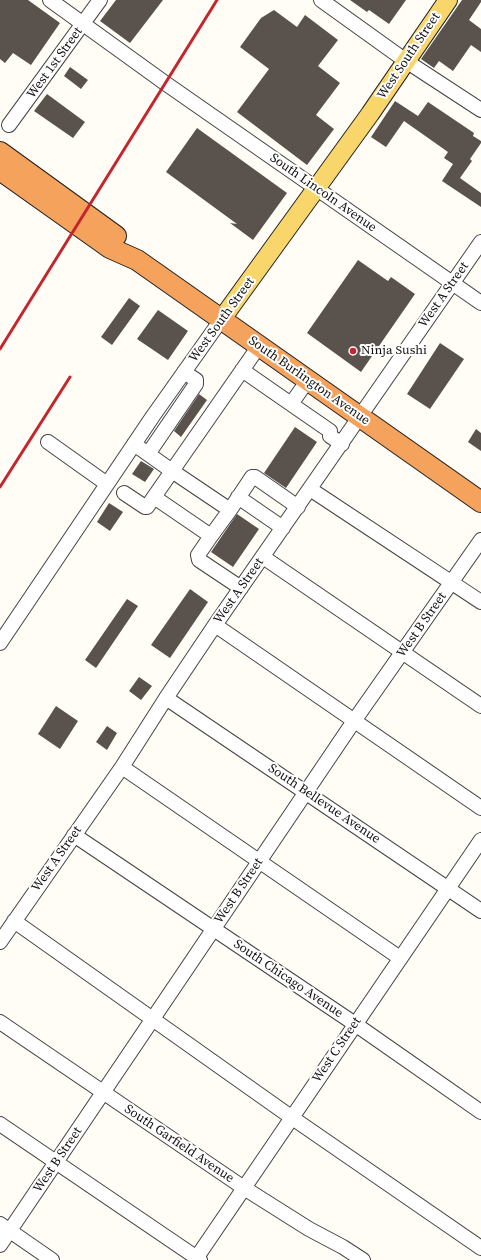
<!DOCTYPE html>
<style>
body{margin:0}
canvas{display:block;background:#fffdf5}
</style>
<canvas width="481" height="1260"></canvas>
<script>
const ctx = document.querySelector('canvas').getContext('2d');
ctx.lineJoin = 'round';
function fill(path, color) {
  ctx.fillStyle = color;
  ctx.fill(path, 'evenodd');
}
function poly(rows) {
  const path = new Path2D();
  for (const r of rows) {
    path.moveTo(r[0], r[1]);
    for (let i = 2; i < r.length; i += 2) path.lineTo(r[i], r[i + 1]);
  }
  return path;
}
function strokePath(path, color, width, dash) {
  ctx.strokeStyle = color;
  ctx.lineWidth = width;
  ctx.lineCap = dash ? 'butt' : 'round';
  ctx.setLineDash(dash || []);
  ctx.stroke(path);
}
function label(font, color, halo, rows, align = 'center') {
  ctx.font = font + ' "Source Serif 4",serif';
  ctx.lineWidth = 4;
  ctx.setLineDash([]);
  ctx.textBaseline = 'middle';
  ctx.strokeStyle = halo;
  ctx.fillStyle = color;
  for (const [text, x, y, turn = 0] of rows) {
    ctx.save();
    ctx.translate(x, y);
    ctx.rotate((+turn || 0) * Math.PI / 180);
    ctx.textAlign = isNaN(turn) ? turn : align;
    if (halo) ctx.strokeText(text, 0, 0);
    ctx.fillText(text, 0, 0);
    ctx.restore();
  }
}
fill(poly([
 [0,0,28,0,60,23,31,65,13,53,5,63,0,59],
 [116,0,163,0,130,43,100,21],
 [350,0,406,0,389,24,369,10,367,12],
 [462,0,481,0,481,2,469,20,481,29,481,52,471,45,453,71,439,61,434,68,421,59],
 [274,10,297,27,305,15,338,40,318,66,340,83,316,115,334,129,307,165,237,112,269,69,240,47,261,18],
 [70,67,88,80,81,89,64,76],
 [47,94,85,122,73,138,34,111],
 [395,101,418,116,428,102,474,133,473,136,481,141,481,143,470,159,472,161,460,178,481,193,481,207,442,181,453,164,444,158,448,152,404,121,386,147,371,137],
 [197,128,287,193,253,240,230,223,237,224,166,172],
 [358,260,388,281,391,277,415,294,361,372,307,333],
 [129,298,140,306,112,345,101,337],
 [158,310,188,331,168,360,137,339],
 [440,343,464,359,430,409,407,394],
 [199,394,207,400,181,437,174,431],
 [295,427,317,442,286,488,264,473],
 [476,429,481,433,481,451,468,442],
 [141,461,154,469,145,482,132,474],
 [109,503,123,512,110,531,97,522],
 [237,514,259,529,233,567,211,552],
 [190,589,208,602,170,658,151,645],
 [127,599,138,606,96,668,85,660],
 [139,677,152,686,141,700,129,691],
 [56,706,78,721,60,749,38,734],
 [107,726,117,733,107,750,96,742]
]), '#5a524d');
const minor = poly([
 [50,0,165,83,481,303],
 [321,0,406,61,481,110],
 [9,125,100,0],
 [242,370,291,404,308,380],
 [291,404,330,431,330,436,342,444],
 [48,442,107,484],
 [134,444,172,471,259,346],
 [148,454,196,384,196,380,184,372],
 [310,489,481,602],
 [124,493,145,507,147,507,172,471,230,510,252,477,255,477,298,507],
 [154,497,211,536,230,510],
 [238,497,283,528],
 [211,536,198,555,199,560,241,588],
 [263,557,481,706],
 [215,625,481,808],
 [0,643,153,416,221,320],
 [166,698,481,911],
 [122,767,400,958],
 [74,835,355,1024,481,1112],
 [14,921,291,1117,481,1248],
 [0,942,122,767,166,698,215,625,481,242],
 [0,1022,244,1188,309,1229,343,1247,363,1260],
 [0,1124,200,1260],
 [0,1224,52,1260],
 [0,1245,354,721,481,540],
 [195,1260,481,840]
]);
const major = poly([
 [221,320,370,114,448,0]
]);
const highway = poly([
 [0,152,116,236],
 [0,170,110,248,137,260,481,502]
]);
strokePath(minor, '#444', 16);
strokePath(major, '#222', 20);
strokePath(highway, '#222', 22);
strokePath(minor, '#fff', 14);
strokePath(major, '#f9d66b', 18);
strokePath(highway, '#f5a25d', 20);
strokePath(poly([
 [0,349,217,0],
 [0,487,70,377]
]), '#c4262e', 3);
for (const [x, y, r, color] of [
 [353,351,4,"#c4262e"]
]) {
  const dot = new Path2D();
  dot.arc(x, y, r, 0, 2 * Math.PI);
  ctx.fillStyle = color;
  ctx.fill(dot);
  strokePath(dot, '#fff', 1.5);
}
label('13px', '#111', '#fff', [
 ["West South Street",409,56,-56],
 ["West 1st Street",55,63,-54],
 ["South Lincoln Avenue",323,193,35],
 ["West A Street",444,295,-55],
 ["West South Street",222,320,-54],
 ["South Burlington Avenue",309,381,35],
 ["West A Street",239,591,-55],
 ["West B Street",422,625,-55],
 ["South Bellevue Avenue",324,804,34],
 ["West A Street",57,859,-55],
 ["West B Street",239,891,-56],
 ["South Chicago Avenue",288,979,34],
 ["West C Street",337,1050,-56],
 ["South Garfield Avenue",179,1144,34],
 ["West B Street",58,1160,-56]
]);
label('13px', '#111', '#fff', [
 ["Ninja Sushi",361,351]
], 'left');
</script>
